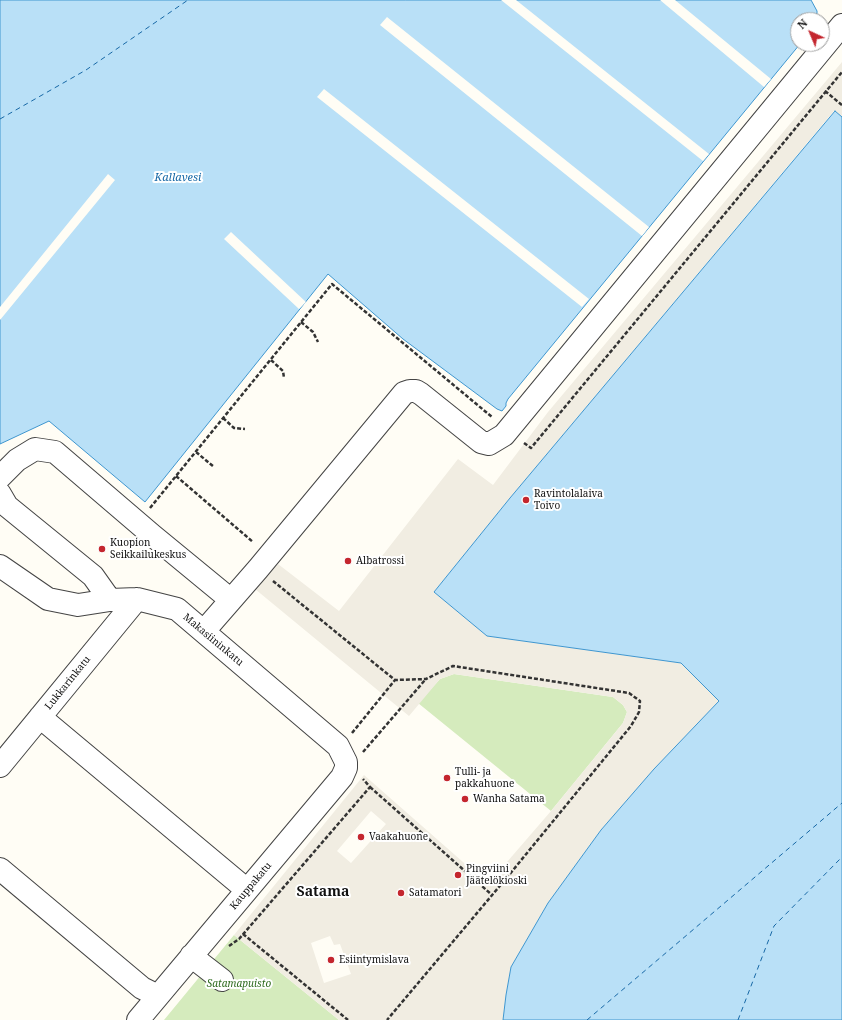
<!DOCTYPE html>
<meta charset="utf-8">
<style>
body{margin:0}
#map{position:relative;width:842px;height:1020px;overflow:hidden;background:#fffdf5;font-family:"Noto Serif",serif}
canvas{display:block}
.north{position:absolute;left:790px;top:12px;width:40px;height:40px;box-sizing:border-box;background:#fff;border:1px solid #a0a0a0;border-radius:50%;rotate:316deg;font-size:11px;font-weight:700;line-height:16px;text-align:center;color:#111}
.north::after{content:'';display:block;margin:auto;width:14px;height:18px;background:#c4262e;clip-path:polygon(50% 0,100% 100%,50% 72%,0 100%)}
</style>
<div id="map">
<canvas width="842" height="1020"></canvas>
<div class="north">N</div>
</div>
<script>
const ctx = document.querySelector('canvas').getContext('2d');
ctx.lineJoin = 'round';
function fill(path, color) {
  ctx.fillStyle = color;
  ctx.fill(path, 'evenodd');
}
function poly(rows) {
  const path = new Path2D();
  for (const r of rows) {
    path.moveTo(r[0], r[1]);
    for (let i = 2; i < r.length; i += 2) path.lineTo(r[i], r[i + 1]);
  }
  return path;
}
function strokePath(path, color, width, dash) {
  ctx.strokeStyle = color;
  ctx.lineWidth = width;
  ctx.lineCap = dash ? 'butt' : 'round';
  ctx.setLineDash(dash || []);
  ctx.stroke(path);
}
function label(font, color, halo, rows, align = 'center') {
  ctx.font = font + ' "Noto Serif",serif';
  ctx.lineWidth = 4;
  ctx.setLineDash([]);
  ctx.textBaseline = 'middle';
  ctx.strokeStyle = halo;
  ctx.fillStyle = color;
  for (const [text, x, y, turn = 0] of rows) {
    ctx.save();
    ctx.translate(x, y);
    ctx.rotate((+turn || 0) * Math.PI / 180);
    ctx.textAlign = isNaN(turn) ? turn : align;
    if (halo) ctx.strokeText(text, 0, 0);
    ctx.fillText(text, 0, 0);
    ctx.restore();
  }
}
fill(poly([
 [454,674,613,697,623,705,627,712,623,723,551,811,418,703,440,679],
 [234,935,339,1020,164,1020]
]), '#d5ebbd');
fill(poly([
 [842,62,842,117,834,111,510,498,434,592,487,636,681,663,719,701,654,769,601,830,548,903,511,967,506,995,503,1020,339,1020,234,935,364,775,488,884,551,811,623,723,627,712,623,705,613,697,454,674,440,679,409,716,255,589,278,564,339,611,458,459,493,485,548,412],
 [371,811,386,824,351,863,337,851],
 [330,936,334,945,340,944,351,974,324,983,311,943]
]), '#f1ede2');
const water = poly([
 [0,0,811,0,817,11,817,20,798,20,798,44,800,44,508,399,506,403,506,406,502,411,497,409,403,339,328,274,145,502,49,421,0,444,0,0],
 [835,111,842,117,842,1020,503,1020,506,995,511,967,548,903,601,830,654,769,719,701,681,663,487,636,434,592,510,498,835,111]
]);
fill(water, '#b9e0f7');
strokePath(water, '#3f96cf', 1);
fill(poly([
 [501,0,516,0,709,154,703,161],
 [660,0,675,0,771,79,764,87],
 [387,17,649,227,642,236,380,25],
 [324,89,589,299,582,307,317,97],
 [108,174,115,180,0,320,0,307],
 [231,232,306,302,299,309,224,239]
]), '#fffdf5');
strokePath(poly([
 [0,119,86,70,188,0],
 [587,1020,842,803],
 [738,1020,774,926,842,857]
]), '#1768a6', 1, [5, 4]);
const minor = poly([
 [0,477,17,460,35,449,55,452,152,535,231,600],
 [0,494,7,506,93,576,110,600],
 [0,566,48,599,78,605,110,600,137,599,177,609,338,746,346,762,346,768,342,777,138,1020],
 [204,631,258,569,404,393,410,391,416,391,421,394,481,442,489,444,504,435,842,25],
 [40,717,247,890],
 [0,766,137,599],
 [0,869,142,988,158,996],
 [191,956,222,980]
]);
strokePath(minor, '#444', 24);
strokePath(poly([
 [825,91,842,105],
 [301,322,313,332,318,342],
 [271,360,283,371,284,378],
 [223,418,234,428,245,429],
 [524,443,531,448,842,72],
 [196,452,214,467],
 [176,476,253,542],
 [150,508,332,284,492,417],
 [273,581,395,680,426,679,453,666,629,693,640,701,639,712,631,726,509,875,387,1020],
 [352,733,395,680],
 [363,752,425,680],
 [370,787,492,895],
 [243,934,348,1020],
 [229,946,239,939,370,787,363,779]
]), '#333', 2.5, [4, 2]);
strokePath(minor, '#fff', 22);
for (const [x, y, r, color] of [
 [526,500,4,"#c4262e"],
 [102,549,4,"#c4262e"],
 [348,561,4,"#c4262e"],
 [447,778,4,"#c4262e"],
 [465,799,4,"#c4262e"],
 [361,837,4,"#c4262e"],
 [458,875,4,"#c4262e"],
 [401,893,4,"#c4262e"],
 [331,960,4,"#c4262e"]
]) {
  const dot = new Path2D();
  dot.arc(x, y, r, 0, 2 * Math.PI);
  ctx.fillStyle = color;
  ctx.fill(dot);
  strokePath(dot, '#fff', 1.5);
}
label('10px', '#111', '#fff', [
 ["Ravintolalaiva",534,494],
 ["Toivo",534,506],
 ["Kuopion",110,543],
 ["Seikkailukeskus",110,555],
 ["Albatrossi",356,561],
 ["Tulli- ja",455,772],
 ["pakkahuone",455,784],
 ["Wanha Satama",473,799],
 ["Vaakahuone",369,837],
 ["Pingviini",466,869],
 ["Jäätelökioski",466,881],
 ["Satamatori",409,893],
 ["Esiintymislava",339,960]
], 'left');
label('10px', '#111', '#fff', [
 ["Makasiininkatu",213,640,40],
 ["Lukkarinkatu",68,683,-51],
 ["Kauppakatu",251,886,-50]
]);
label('italic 10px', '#2f6b1f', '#fff', [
 ["Satamapuisto",239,984]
]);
label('italic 11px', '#1768a6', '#fff', [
 ["Kallavesi",178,178]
]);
label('bold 14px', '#111', '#fff', [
 ["Satama",323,892]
]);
</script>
